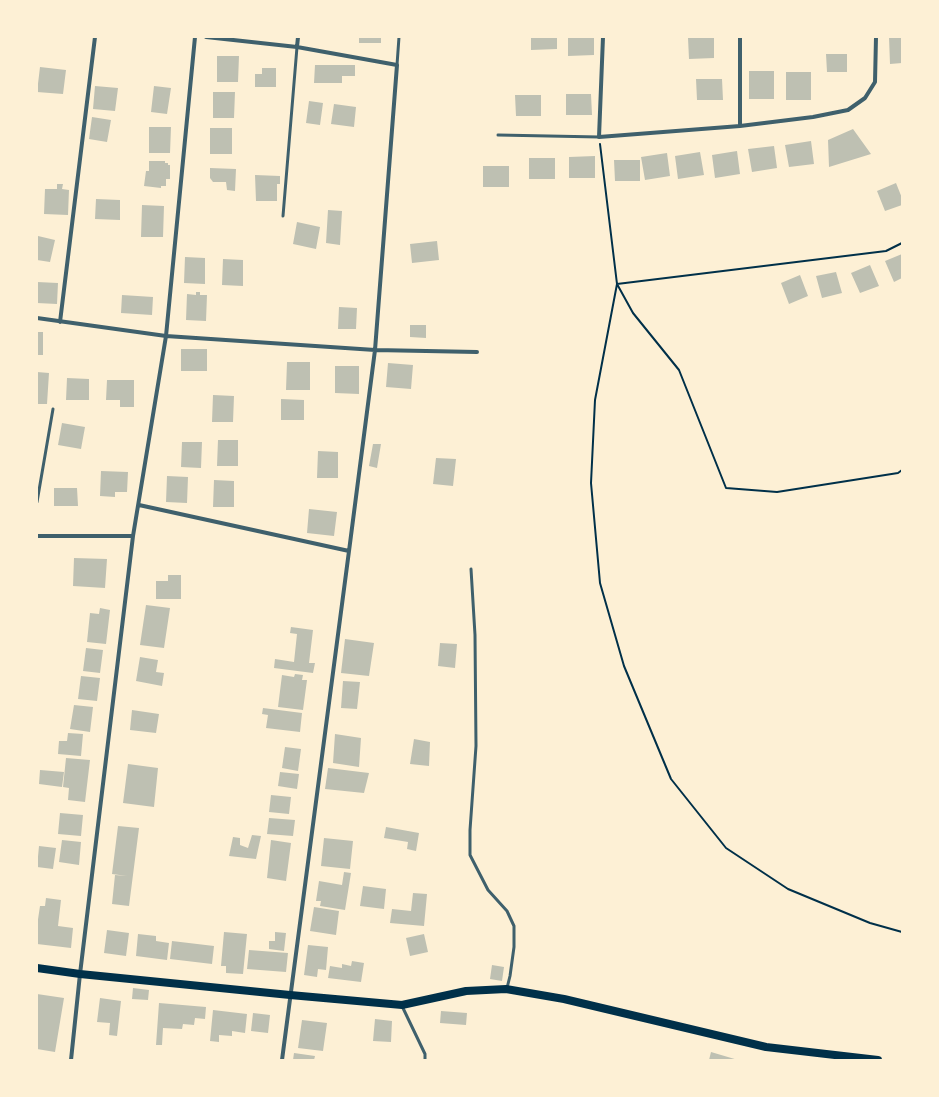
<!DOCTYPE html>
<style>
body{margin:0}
#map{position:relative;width:939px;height:1097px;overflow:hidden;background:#fdf0d5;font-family:Merriweather,serif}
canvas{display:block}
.frame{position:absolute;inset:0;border:38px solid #fdf0d5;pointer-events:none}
</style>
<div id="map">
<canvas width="939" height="1097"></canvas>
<div class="frame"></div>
</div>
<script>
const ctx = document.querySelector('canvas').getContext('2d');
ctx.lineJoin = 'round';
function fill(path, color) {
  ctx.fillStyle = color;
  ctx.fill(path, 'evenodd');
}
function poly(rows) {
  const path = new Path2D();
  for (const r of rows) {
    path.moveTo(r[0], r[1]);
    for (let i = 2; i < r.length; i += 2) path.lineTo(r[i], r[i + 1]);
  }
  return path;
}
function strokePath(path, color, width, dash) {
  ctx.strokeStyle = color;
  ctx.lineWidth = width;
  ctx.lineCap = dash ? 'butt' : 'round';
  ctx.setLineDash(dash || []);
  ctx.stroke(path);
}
fill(poly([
 [359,37,381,37,381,43,359,43],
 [531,37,557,37,557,49,531,50],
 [568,37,594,37,594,55,568,56],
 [714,37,714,58,689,59,688,38],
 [889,37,902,37,902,63,890,64],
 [826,54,847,54,847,72,827,72],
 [217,56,239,56,238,82,217,82],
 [315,65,355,65,355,76,342,76,342,83,314,83],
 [40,67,66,70,63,94,37,92],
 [262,68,276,68,276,87,255,87,255,74,262,74],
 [749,71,774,71,774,99,749,99],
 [786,72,811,72,811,100,786,100],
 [696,79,722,79,723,100,697,100],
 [95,86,118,88,115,111,93,109],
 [154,86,171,88,167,114,151,112],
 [213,92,235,92,234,118,213,118],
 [566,94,591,94,592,115,566,115],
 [515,95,541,95,541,116,516,116],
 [309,101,323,103,320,125,306,123],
 [334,104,356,107,354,127,331,124],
 [92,117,111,120,107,142,89,139],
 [149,127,171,127,170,153,149,153],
 [210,128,232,128,232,154,210,154],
 [853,129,871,154,829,167,828,140],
 [811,141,814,164,789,167,785,145],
 [774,146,777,168,752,172,748,149],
 [737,151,740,174,715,178,712,155],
 [700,152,704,175,678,179,675,156],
 [667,153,670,176,645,180,641,157],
 [595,156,595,178,569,178,569,157],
 [529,158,555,158,555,179,529,179],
 [614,160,640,160,640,181,615,181],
 [149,161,165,161,165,163,168,163,168,165,170,165,170,179,166,179,166,186,161,186,161,188,144,186,146,171,149,171],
 [483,166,509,166,509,187,483,187],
 [210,168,236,169,235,191,227,190,226,182,213,182,210,178],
 [255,175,280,176,280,184,277,184,277,201,256,201],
 [896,183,902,198,902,205,885,211,877,191],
 [57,184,63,184,62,189,69,190,68,215,44,214,45,189,57,189],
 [96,199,120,200,120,220,95,219],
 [142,205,164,206,163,237,141,237],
 [328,210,342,211,340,245,326,243],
 [297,222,320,227,316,249,293,244],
 [38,236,55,240,50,262,37,260],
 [437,241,439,260,412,263,410,244],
 [902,254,902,278,894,282,885,261],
 [185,257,205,258,205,284,184,283],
 [223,259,243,260,243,286,222,285],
 [870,265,879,286,860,293,851,273],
 [836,272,842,293,822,298,816,276],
 [800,275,808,296,789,304,781,283],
 [37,282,58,283,57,304,37,303],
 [196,292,200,292,200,295,207,295,206,321,186,320,187,294,196,295],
 [122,295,153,297,152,315,121,313],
 [339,307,357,308,356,329,338,329],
 [410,325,426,325,426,338,410,337],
 [37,332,43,332,43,355,37,355],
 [181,349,207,349,207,371,181,371],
 [287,362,310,362,310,390,286,390],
 [388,363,413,365,411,389,386,387],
 [335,366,359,366,359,394,335,393],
 [37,372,49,373,47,404,37,404],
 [67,378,89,379,89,400,66,400],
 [107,380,134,380,134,407,120,407,120,400,106,400],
 [213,395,234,396,233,422,212,422],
 [281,399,304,400,304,420,281,420],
 [62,423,85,427,81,449,58,445],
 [218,440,238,440,238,466,217,466],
 [182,442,202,442,201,468,181,467],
 [373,444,381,444,377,468,369,466],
 [318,451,338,452,338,478,317,478],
 [436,458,456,459,453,486,433,484],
 [101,471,128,472,127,492,115,492,115,497,100,496],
 [167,476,188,477,187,503,166,502],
 [214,480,234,481,234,507,213,507],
 [54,488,77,488,78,506,54,506],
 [309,509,337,512,334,536,307,533],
 [74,558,107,559,105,588,73,586],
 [168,575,181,575,181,599,156,599,156,581,168,581],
 [146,605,170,608,164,648,140,645],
 [100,608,110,610,106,644,87,642,90,613,99,614],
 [291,627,313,630,309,663,315,663,313,673,274,668,275,659,294,662,297,634,290,633],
 [345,639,374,643,369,676,341,673],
 [440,643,457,644,455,668,438,666],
 [86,648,103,650,100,673,83,671],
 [140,657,158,660,156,672,164,673,162,686,136,681],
 [295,674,303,675,302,680,307,680,303,710,278,707,282,675,294,677],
 [81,676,100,678,97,701,78,699],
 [343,681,360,682,357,709,341,708],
 [74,705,93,707,90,732,70,729],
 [263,708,302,713,300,732,266,728,268,715,262,714],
 [132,710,159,714,156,733,130,730],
 [68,733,83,734,81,756,58,754,59,741,67,741],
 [335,734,361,738,359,767,333,763],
 [414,739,430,742,429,766,410,764],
 [285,747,301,749,298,771,282,768],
 [66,758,90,760,85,802,68,800,69,788,63,787],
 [128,764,158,768,154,807,123,803],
 [328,768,369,773,364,793,325,789],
 [40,770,64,772,62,787,39,784],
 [280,772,299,774,297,789,278,786],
 [271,795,291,797,289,814,269,812],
 [60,813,83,815,81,836,58,834],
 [269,818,295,820,293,836,267,834],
 [118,826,139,828,129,906,112,904,115,875,127,876,112,874],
 [386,827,419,833,416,851,407,849,408,842,384,838],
 [252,835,261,836,256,859,229,856,233,837,240,838,240,845,248,848],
 [324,838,353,841,350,869,321,866],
 [62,840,81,842,79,865,59,862],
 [271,840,291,843,286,881,267,878],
 [39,846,56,848,53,869,37,867],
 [344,872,351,873,345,910,320,906,321,901,316,901,319,881,342,885],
 [363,886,386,889,384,909,360,906],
 [413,893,427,894,424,926,390,923,392,909,411,911],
 [46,898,61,900,58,926,73,928,71,948,37,944,37,926,40,906,45,906],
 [314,907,339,911,336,935,310,931],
 [107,930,129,933,126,956,104,953],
 [224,932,247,934,243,974,226,973,226,966,221,966],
 [275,932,286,933,284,951,269,949,269,941,275,941],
 [138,934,156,936,156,941,169,943,167,960,136,956],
 [424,934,428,952,410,956,406,938],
 [172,941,214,946,212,964,170,959],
 [308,945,328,947,326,970,318,969,317,977,304,975],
 [249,950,288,953,286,972,247,969],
 [352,961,364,963,361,982,328,978,330,966,342,968,342,964,351,966],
 [492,965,504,967,502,981,490,979],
 [133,988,149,990,148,1000,132,999],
 [37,994,64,998,55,1052,37,1049],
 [100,998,121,1001,117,1036,109,1035,110,1023,97,1022],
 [159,1003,206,1007,205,1019,195,1018,194,1025,183,1024,182,1029,163,1028,162,1045,156,1045],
 [213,1010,247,1014,245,1033,232,1031,232,1036,219,1035,219,1042,210,1041],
 [441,1011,467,1013,466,1025,440,1023],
 [253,1013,270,1015,268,1033,251,1031],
 [375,1019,392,1021,391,1042,373,1041],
 [302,1020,327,1023,323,1051,298,1048],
 [711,1052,738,1060,709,1060],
 [294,1053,315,1056,314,1060,293,1060]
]), '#bec0b2');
strokePath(poly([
 [600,144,617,284,595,400,591,483,600,583,624,666,671,779,726,848,788,889,870,923,902,932],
 [902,243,886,251,617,284,633,313,679,370,726,488,777,492,898,473,902,470]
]), '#003049', 2);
strokePath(poly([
 [397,65,399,37],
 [498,135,599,137],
 [283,216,297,47],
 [37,502,53,409],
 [471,569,475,635,476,746,470,830,470,855,488,890,507,911,514,926,514,947,510,976,507,988],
 [402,1006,425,1054,425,1060]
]), '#3f606c', 3);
strokePath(poly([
 [206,37,297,47,397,65,375,350,349,551,282,1060],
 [603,37,599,137,740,126,813,117,848,110,865,98,875,82,876,37],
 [297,47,298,37],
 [740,126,740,37],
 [37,318,166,336,375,350,477,352],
 [60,322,95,37],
 [139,505,349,551],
 [37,536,133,536],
 [71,1060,80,974,133,536,166,336,195,37]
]), '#3f606c', 4);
strokePath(poly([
 [37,968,80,974,290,995,402,1005,466,991,506,989,564,999,766,1047,878,1060]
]), '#003049', 8);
</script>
